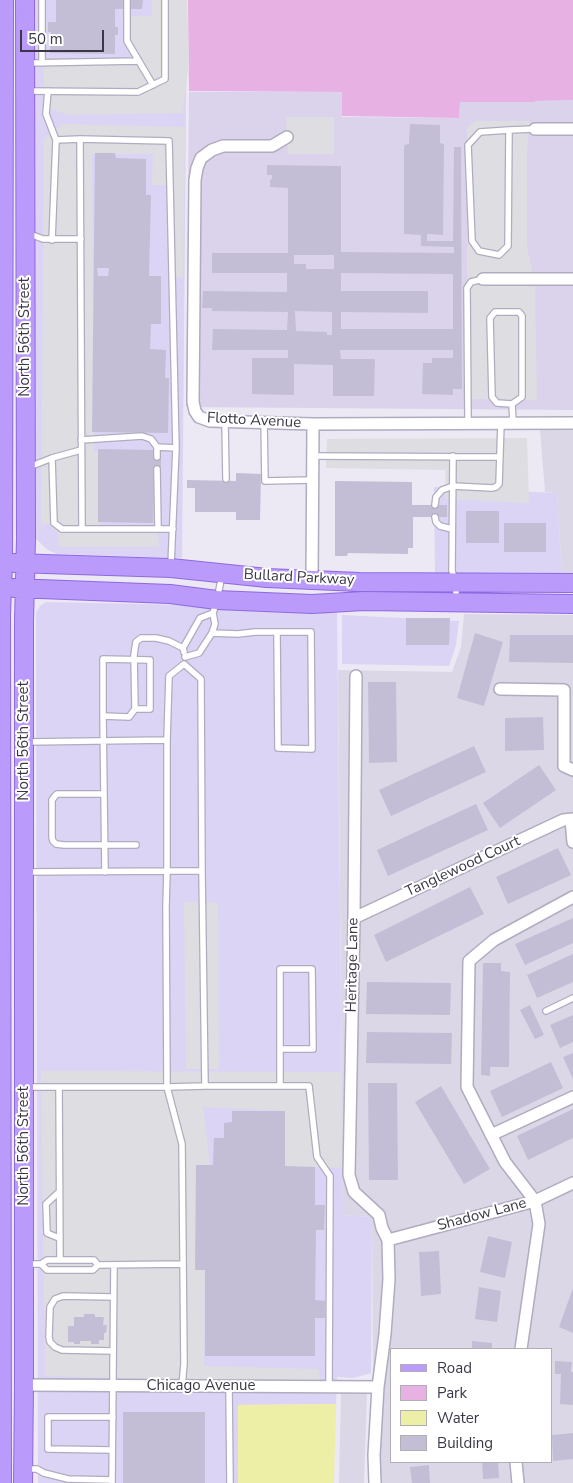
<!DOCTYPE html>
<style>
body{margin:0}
#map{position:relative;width:573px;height:1483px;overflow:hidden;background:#ece8f4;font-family:"Nunito Sans",sans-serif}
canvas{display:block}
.legend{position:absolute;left:390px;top:1348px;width:162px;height:115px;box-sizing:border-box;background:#fff;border:1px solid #b1afb5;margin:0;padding:6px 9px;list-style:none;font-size:15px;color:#3b3747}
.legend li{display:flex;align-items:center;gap:10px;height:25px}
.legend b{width:25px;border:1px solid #b1afb5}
.scale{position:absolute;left:20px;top:30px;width:84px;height:22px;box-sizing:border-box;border:2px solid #3b3747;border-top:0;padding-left:6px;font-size:15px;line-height:18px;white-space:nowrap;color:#3b3747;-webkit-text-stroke:4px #fff;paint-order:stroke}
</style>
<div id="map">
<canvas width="573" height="1483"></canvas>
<ul class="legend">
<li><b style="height:6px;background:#ba9afb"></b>Road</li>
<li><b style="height:14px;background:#e7b2e3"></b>Park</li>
<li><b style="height:14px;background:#edefa7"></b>Water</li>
<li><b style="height:14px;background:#c3bed5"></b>Building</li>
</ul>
<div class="scale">50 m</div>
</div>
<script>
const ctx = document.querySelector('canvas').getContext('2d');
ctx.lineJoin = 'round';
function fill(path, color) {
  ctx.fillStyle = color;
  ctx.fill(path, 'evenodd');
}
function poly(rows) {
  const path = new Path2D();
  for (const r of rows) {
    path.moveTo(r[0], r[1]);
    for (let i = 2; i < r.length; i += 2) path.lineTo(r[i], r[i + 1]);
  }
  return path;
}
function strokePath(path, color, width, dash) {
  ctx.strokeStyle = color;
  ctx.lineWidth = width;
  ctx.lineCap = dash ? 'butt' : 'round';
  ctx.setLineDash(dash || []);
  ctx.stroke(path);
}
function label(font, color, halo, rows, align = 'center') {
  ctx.font = font + ' "Nunito Sans",sans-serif';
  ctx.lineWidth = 4;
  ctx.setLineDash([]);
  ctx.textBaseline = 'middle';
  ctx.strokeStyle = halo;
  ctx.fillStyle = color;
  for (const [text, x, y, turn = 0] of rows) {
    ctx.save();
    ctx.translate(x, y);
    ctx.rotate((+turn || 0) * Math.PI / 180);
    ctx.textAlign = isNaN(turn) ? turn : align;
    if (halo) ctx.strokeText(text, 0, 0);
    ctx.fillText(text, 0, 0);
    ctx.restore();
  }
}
fill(poly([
 [573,429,573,576,562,576,557,493,545,492,540,430],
 [464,614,573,615,573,1483,369,1483,373,1375,372,1217,343,1215,338,670,452,672,461,647],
 [392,1349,552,1349,552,1462,392,1462],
 [341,1393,367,1393,364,1483,339,1483]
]), '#dcd7e7');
fill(poly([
 [34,0,187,0,182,558,57,554,48,550,36,539],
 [434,487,557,493,562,576,435,576],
 [46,602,189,605,337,612,343,1215,372,1217,371,1373,353,1378,337,1377,336,1404,238,1405,238,1483,38,1483,36,613,40,606],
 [342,615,459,621,456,645,449,666,342,664]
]), '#dbd4f5');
fill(poly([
 [189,92,342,92,342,117,459,118,460,102,573,100,573,410,186,407]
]), '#dbd3ec');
fill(poly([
 [188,0,573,0,573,100,535,101,535,102,460,102,459,118,342,116,342,92,189,91]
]), '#e7b2e3');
fill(poly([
 [152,0,187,0,189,61,183,113,69,115,49,108,44,101,44,61,130,64,131,16,152,16],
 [286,117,334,117,334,154,288,154],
 [475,121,530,121,527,148,527,246,535,287,537,400,467,399,467,128],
 [62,124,185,127,183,277,169,277,169,185,152,185,153,154,92,154,94,452,99,452,100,531,158,532,159,547,59,547,58,533,48,523,41,526,44,139],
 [527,438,529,503,446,499,445,470,326,468,327,439],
 [184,902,218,903,219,1069,186,1069],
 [41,1071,341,1072,342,1168,285,1166,285,1111,203,1107,210,1165,195,1267,205,1270,204,1366,319,1369,320,1387,207,1380,45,1376]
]), '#dedde2');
fill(poly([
 [336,1404,334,1483,238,1483,238,1405]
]), '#edefa7');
fill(poly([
 [56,0,143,0,142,9,115,9,115,27,118,27,118,35,115,35,115,54,50,53,51,32,48,32,48,22,56,22],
 [410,124,440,125,440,143,444,144,443,235,427,234,427,241,453,241,454,147,461,147,462,389,453,389,453,395,422,394,423,363,432,363,432,358,453,358,453,350,340,350,341,359,375,359,374,396,333,396,333,365,294,364,294,395,252,394,252,358,288,358,288,350,212,350,213,329,287,330,288,312,212,311,212,308,202,308,203,291,287,292,287,273,212,273,212,253,288,253,288,188,270,187,270,180,272,179,272,175,267,175,267,165,341,166,341,252,454,253,454,247,421,246,421,235,404,234,404,145,409,144],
 [294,255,334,255,334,269,306,269,306,264,294,264],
 [341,273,453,274,453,329,341,329,341,312,428,313,428,291,341,291],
 [295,311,332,312,332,335,327,335,327,332,296,331],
 [95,153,115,153,116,158,146,159,146,195,151,195,149,276,161,276,161,324,151,324,150,349,166,350,165,378,169,378,168,433,92,432],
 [97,268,109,268,108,276,98,276],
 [98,449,154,450,154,457,161,457,161,469,154,469,153,523,98,522],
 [236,473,261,474,260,520,236,520,236,512,195,512,195,488,187,488,187,480,236,481],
 [335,481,412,482,412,505,447,505,447,517,413,517,413,548,408,548,408,554,348,553,347,556,335,556],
 [466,511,499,511,499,543,466,543],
 [504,523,546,523,546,552,504,552],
 [406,618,450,618,449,645,406,645],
 [475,633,503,642,484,706,457,698],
 [510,635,573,635,573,663,509,662],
 [368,682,396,682,397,762,369,763],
 [543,717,544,750,505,751,505,718],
 [474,746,486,772,391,816,379,790],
 [539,765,556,790,500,828,483,803],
 [476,804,488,830,388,876,377,850],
 [558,848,571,875,508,904,496,877],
 [470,887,484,914,386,962,374,935],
 [573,918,573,943,525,965,515,944],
 [573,954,573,982,537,998,527,975],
 [483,963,501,963,501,971,510,972,509,1067,490,1067,490,1076,481,1075],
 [367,982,451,983,450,1015,366,1014],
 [530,1005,544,1035,535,1039,520,1010],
 [573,1015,573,1042,560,1048,550,1025],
 [367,1032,452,1033,451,1064,366,1063],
 [573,1053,573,1079,563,1057],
 [551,1062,563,1088,502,1117,490,1091],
 [368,1083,397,1083,398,1180,369,1180],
 [441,1086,490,1169,464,1184,415,1102],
 [573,1109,573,1138,528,1160,517,1136],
 [232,1111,285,1111,285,1166,315,1167,315,1205,325,1205,324,1230,316,1230,315,1300,325,1301,325,1318,315,1318,315,1356,205,1356,205,1270,195,1270,196,1165,213,1165,214,1138,224,1138,224,1123,232,1122],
 [488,1236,512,1242,505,1278,480,1272],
 [439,1251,441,1294,421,1296,419,1252],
 [479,1287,501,1291,497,1322,475,1319],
 [573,1288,573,1333,559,1327],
 [84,1314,95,1314,95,1317,104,1317,103,1325,107,1325,106,1333,104,1333,104,1340,99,1340,99,1344,91,1344,91,1341,80,1341,80,1344,74,1344,74,1342,68,1342,68,1326,74,1326,74,1317,84,1317],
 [472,1341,492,1343,492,1349,472,1349],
 [555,1361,572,1362,571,1372,573,1372,573,1405,560,1404,561,1374,555,1374],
 [123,1412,205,1412,205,1483,123,1483],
 [573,1433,573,1459,553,1461,552,1435],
 [482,1462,498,1462,499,1478,483,1479],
 [429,1465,430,1483,412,1483,410,1467]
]), '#c3bed5');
const lane = poly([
 [127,0,127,41,153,85],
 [26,63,139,61],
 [42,63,42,0],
 [27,91,138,92,165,79,165,0],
 [48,91,46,114,56,140,52,240],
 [509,130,508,246,499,255,479,251,472,241,468,145,480,132,509,130,535,129],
 [80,139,82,529],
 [56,140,80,139,169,141,176,448,171,565],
 [27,233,43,239,81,239],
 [512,404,497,403,492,397,490,318,495,312,519,312,522,316,522,397,512,404,513,423],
 [225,422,226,479],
 [264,422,265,481,312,480],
 [468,423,467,288,471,282,483,279],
 [81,440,142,436,151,439,157,447,176,448],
 [157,447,157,457],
 [312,456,500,457],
 [453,456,452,571,456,583,456,600],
 [52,458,54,523,62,529,173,529],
 [29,467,52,458,81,450],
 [157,469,158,528],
 [435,505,436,497,442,490,453,486,492,488,496,487,499,484,501,423],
 [435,517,436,522,440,526,452,529],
 [212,633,238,634,255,632,311,632,312,749,278,748,277,632],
 [184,652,183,648,200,618,213,613],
 [185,657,199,653,212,633,215,624,213,613,217,600,222,575],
 [103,716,103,659,150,660,150,709,135,709],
 [26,742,167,740],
 [104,794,57,794,55,796,52,800,52,838,53,841,56,844,64,845,136,845],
 [26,872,167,871,202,871,201,679,184,664,169,676,167,740,167,871,166,907,167,1087,205,1086,202,871],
 [105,872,103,716,129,717,135,709,134,655,136,642,141,638,156,638,169,641,183,648],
 [546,1011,573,998],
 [280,1049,313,1049,312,969,280,969,280,1086],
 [205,1086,309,1086,317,1157,330,1176,329,1387],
 [25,1087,167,1087,182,1144,184,1364,182,1386],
 [59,1087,60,1260],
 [59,1192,46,1204,47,1233,59,1238],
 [26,1264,41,1264,47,1260,94,1260,98,1265,183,1264],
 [41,1264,47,1270,93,1270,98,1265],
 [113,1351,62,1350,55,1347,50,1342,49,1337,50,1307,55,1299,63,1296,113,1297],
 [229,1386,230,1483],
 [112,1450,48,1449,48,1417,113,1417],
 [25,1469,37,1469,44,1473,68,1479,112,1480],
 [112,1483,114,1265]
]);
const street = poly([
 [535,129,573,129],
 [287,137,272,146,223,146,212,150,201,158,197,168,195,180,193,402,195,411,199,417,210,421,313,424,573,423],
 [483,279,573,279],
 [312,580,313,424],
 [356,676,354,918,349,1175,354,1192,379,1215,382,1228,388,1240,389,1279,385,1334,378,1387,374,1455,375,1483],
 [500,689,564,690,564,766,573,770],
 [571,820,573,842],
 [354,918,563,820,573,819],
 [491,1135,573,1097],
 [388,1240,535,1201,573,1183],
 [521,1349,539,1224,535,1201,505,1162,467,1087,469,961,494,940,573,897],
 [24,1385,378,1387],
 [516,1462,518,1483]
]);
const primary = poly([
 [14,563,171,568,267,578,359,582,573,583],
 [14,588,170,594,217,600,312,604,364,601,573,604],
 [2,1483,1,614,3,563,4,0],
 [23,1483,24,1385,24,621,26,539,25,0]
]);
strokePath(lane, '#b1abbf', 8);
strokePath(street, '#b1abbf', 14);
strokePath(primary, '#8f69e1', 20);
strokePath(lane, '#fff', 5.5);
strokePath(street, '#fff', 11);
strokePath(primary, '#ba9afb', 18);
label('15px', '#3b3747', '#fff', [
 ["North 56th Street",25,337,-90],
 ["Flotto Avenue",254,421,3],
 ["Bullard Parkway",299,578,3],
 ["North 56th Street",24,741,-90],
 ["Tanglewood Court",463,867,-25],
 ["Heritage Lane",353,965,-89],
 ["North 56th Street",24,1146,-90],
 ["Shadow Lane",482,1215,-15],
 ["Chicago Avenue",201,1386]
]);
</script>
